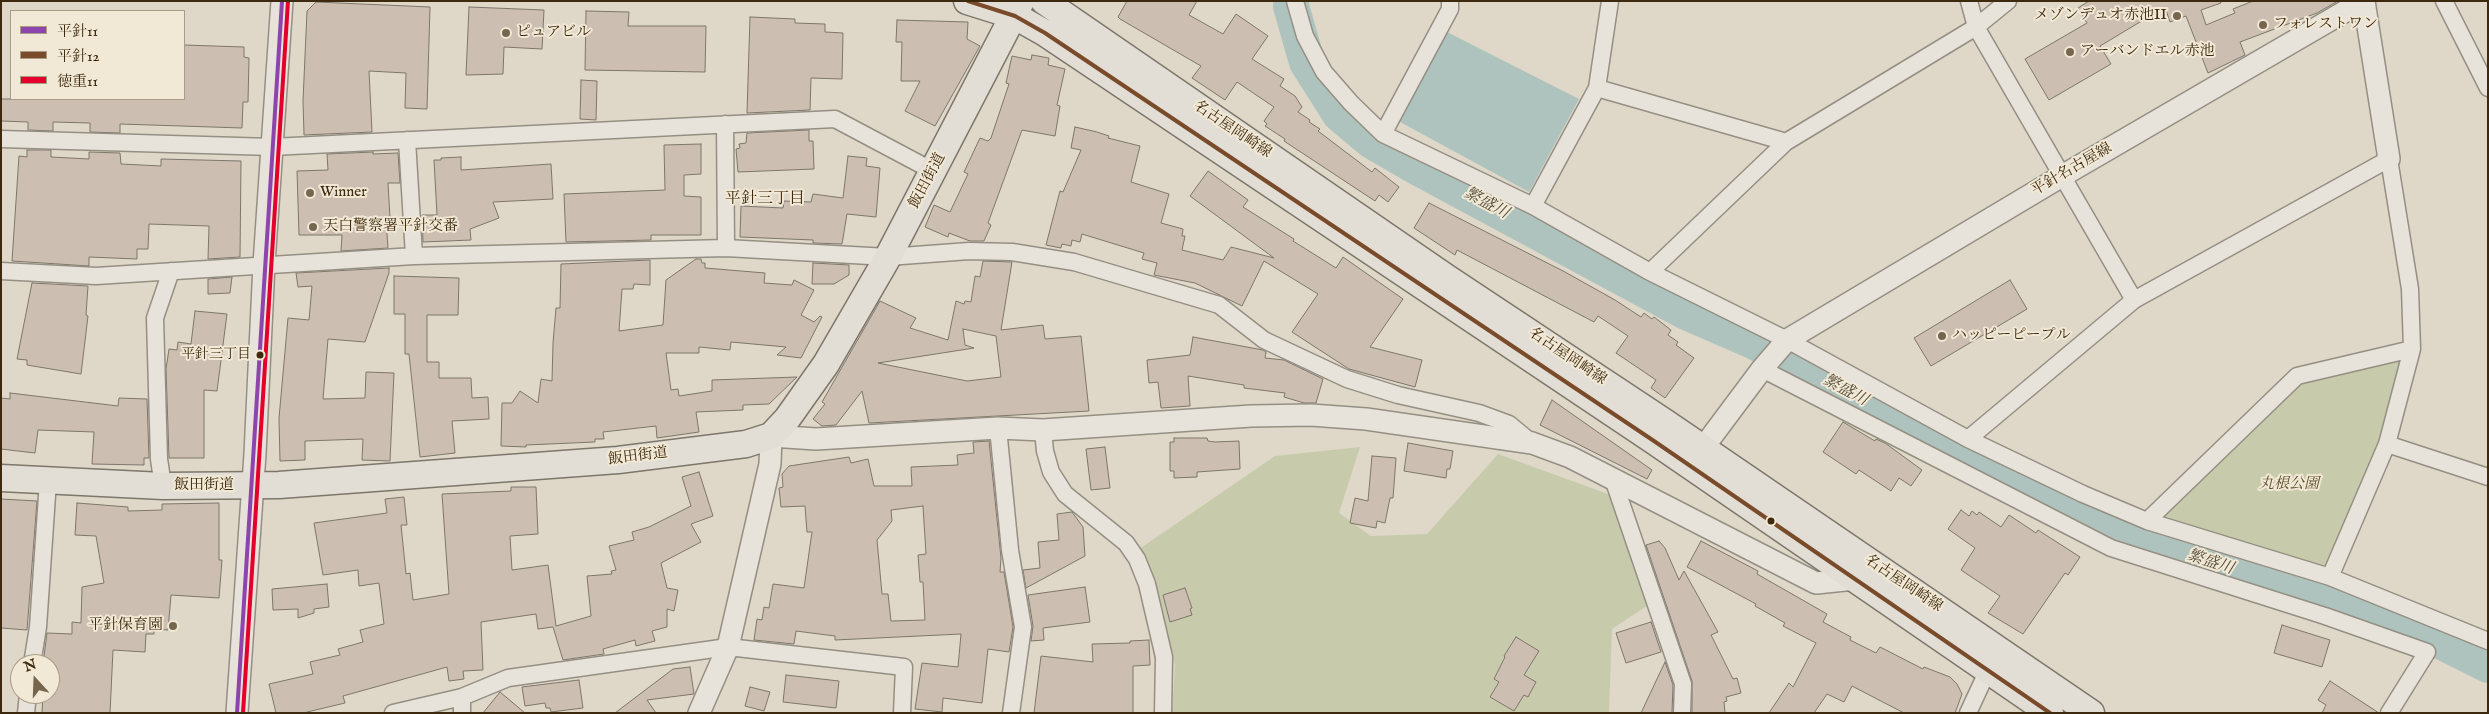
<!DOCTYPE html>
<meta charset="utf-8">
<style>
body{margin:0}
#map{position:relative;width:2489px;height:714px;overflow:hidden;background:#dfd8c9;font-family:"IM FELL English","Noto Serif JP",serif}
canvas{display:block}
.frame{position:absolute;inset:0;border:2px solid #3d290d;pointer-events:none}
.legend{position:absolute;left:10px;top:10px;width:175px;height:90px;box-sizing:border-box;background:#f1e8d5;border:1px solid #a99c85;margin:0;padding:6px 9px;list-style:none;font-size:15px;color:#3d290d}
.legend li{display:flex;align-items:center;gap:10px;height:25px}
.legend b{width:25px;border:1px solid #a99c85}
.north{position:absolute;left:10px;top:654px;width:50px;height:50px;box-sizing:border-box;background:#f1e8d5;border:1px solid #a99c85;border-radius:50%;rotate:340deg;font-size:14px;font-weight:700;line-height:20px;text-align:center;color:#3d290d}
.north::after{content:'';display:block;margin:auto;width:18px;height:22px;background:#76664f;clip-path:polygon(50% 0,100% 100%,50% 72%,0 100%)}
</style>
<div id="map">
<canvas width="2489" height="714"></canvas>
<div class="frame"></div>
<ul class="legend">
<li><b style="height:6px;background:#8e44ad"></b>平針11</li>
<li><b style="height:6px;background:#7a4b2a"></b>平針12</li>
<li><b style="height:6px;background:#e4002b"></b>徳重11</li>
</ul>
<div class="north">N</div>
</div>
<script>
const ctx = document.querySelector('canvas').getContext('2d');
ctx.lineJoin = 'round';
function fill(path, color) {
  ctx.fillStyle = color;
  ctx.fill(path, 'evenodd');
}
function poly(rows) {
  const path = new Path2D();
  for (const r of rows) {
    path.moveTo(r[0], r[1]);
    for (let i = 2; i < r.length; i += 2) path.lineTo(r[i], r[i + 1]);
  }
  return path;
}
function strokePath(path, color, width, dash) {
  ctx.strokeStyle = color;
  ctx.lineWidth = width;
  ctx.lineCap = dash ? 'butt' : 'round';
  ctx.setLineDash(dash || []);
  ctx.stroke(path);
}
function label(font, color, halo, rows, align = 'center') {
  ctx.font = font + ' "IM FELL English","Noto Serif JP",serif';
  ctx.lineWidth = 4;
  ctx.setLineDash([]);
  ctx.textBaseline = 'middle';
  ctx.strokeStyle = halo;
  ctx.fillStyle = color;
  for (const [text, x, y, turn = 0] of rows) {
    ctx.save();
    ctx.translate(x, y);
    ctx.rotate((+turn || 0) * Math.PI / 180);
    ctx.textAlign = isNaN(turn) ? turn : align;
    if (halo) ctx.strokeText(text, 0, 0);
    ctx.fillText(text, 0, 0);
    ctx.restore();
  }
}
fill(poly([
 [2401,353,2384,443,2329,572,2152,520,2298,378],
 [1360,447,1339,513,1371,536,1427,534,1498,454,1619,498,1656,600,1612,629,1609,713,1172,713,1175,665,1161,619,1126,558,1275,456]
]), '#c8cbab');
fill(poly([
 [1447,32,1579,99,1529,192,1400,122]
]), '#aec3bd');
strokePath(poly([
 [1291,6,1307,62,1340,114,1372,141,1415,166,1686,312,1753,341,2094,525,2432,637,2488,665]
]), '#aec3bd', 36);
const building = poly([
 [1127,1,1197,1,1189,15,1223,34,1236,14,1268,36,1252,59,1284,79,1280,86,1295,96,1302,107,1298,112,1310,120,1309,122,1320,129,1318,131,1372,172,1375,168,1399,187,1388,202,1379,195,1375,201,1284,141,1285,139,1265,126,1267,124,1264,121,1274,107,1237,82,1225,100,1192,78,1201,66,1120,19,1118,17,1127,1],
 [2089,1,2220,1,2221,3,2201,10,2206,25,2235,13,2233,9,2253,1,2338,1,2317,13,2240,42,2245,55,2208,73,2186,16,2170,22,2165,7,2100,46,2111,64,2049,100,2025,59,2087,23,2078,8,2089,1],
 [316,2,430,7,427,109,405,108,406,73,369,71,372,132,304,135,303,101,307,11,316,2],
 [469,7,544,10,542,49,504,47,503,74,466,75,469,7],
 [586,11,629,12,628,26,706,26,705,72,585,70,586,11],
 [750,17,795,19,795,23,825,24,825,32,843,33,842,79,811,78,810,110,747,113,750,17],
 [897,20,968,22,967,39,980,46,935,126,905,111,920,81,901,81,902,42,896,42,897,20],
 [184,45,244,47,244,57,249,58,248,102,243,102,242,128,120,124,120,133,90,132,90,123,53,122,53,131,28,130,28,122,1,121,1,99,184,99,184,45],
 [1032,55,1049,58,1048,65,1065,69,1057,105,1060,106,1055,136,1022,130,988,223,991,225,984,241,970,241,949,233,948,237,925,227,934,205,950,212,968,174,964,172,980,138,988,141,991,138,1009,84,1006,83,1012,56,1031,60,1032,55],
 [581,80,597,81,596,120,580,119,581,80],
 [1075,127,1097,132,1109,136,1108,138,1140,146,1131,182,1169,194,1161,223,1183,229,1182,236,1185,236,1182,250,1223,260,1231,247,1274,258,1190,196,1208,171,1248,200,1243,207,1294,239,1293,241,1336,268,1343,257,1403,299,1370,347,1422,360,1415,387,1349,369,1292,332,1318,294,1264,261,1242,306,1195,283,1154,275,1157,263,1142,259,1144,253,1082,234,1080,242,1072,240,1071,246,1062,244,1061,248,1046,245,1060,191,1063,192,1081,150,1071,148,1075,127],
 [809,130,809,141,813,141,814,169,738,172,736,149,740,148,739,144,746,143,747,133,809,130],
 [701,144,701,174,684,175,684,196,701,197,701,235,651,235,651,240,566,242,564,194,665,190,664,145,701,144],
 [27,150,51,150,51,157,89,159,89,152,120,153,121,164,161,166,161,159,241,161,240,257,208,259,209,226,149,224,148,249,137,249,137,259,89,257,89,266,12,261,19,156,27,157,27,150],
 [373,152,373,154,398,153,400,183,388,183,390,218,386,219,388,248,341,251,342,235,299,235,297,171,328,170,327,154,373,152],
 [848,156,867,158,866,166,880,168,876,217,847,214,842,244,813,243,813,240,740,237,741,206,783,208,784,201,811,202,813,194,843,198,848,156],
 [461,157,461,170,551,164,553,199,493,202,499,218,470,229,471,240,423,242,422,215,437,215,434,160,441,160,441,158,461,157],
 [1429,203,1565,272,1615,300,1641,317,1644,313,1652,319,1654,317,1671,330,1668,335,1678,342,1676,345,1694,358,1665,398,1651,388,1656,380,1616,353,1628,336,1598,316,1594,322,1457,250,1455,255,1414,228,1429,203],
 [696,259,701,259,702,263,705,263,705,268,765,273,764,283,792,285,794,280,814,290,801,315,814,322,820,316,822,317,801,358,777,355,786,347,731,342,730,350,699,347,699,353,666,353,671,390,678,389,679,396,712,391,712,380,797,377,769,404,743,405,743,410,696,412,699,432,657,438,656,426,603,432,604,439,595,439,595,442,526,445,526,447,501,446,502,403,512,403,520,391,538,403,541,379,552,381,553,343,556,308,560,308,561,264,650,260,650,285,634,284,633,289,622,289,619,331,663,325,666,280,696,259],
 [983,261,1012,262,1001,330,1043,325,1045,339,1081,336,1089,411,869,423,862,391,836,425,822,426,813,419,825,404,822,402,880,301,916,318,910,328,948,340,956,301,964,304,965,301,971,302,975,276,980,277,983,261],
 [963,329,996,336,1001,377,967,381,878,363,974,348,965,345,963,329],
 [813,263,849,265,849,275,834,284,812,284,813,263],
 [389,268,389,273,365,342,328,339,323,399,365,398,366,372,394,373,390,461,362,460,363,439,305,441,305,460,280,461,279,418,288,318,309,320,312,286,298,287,296,273,389,268],
 [394,276,459,278,458,315,427,315,427,362,439,362,439,378,471,378,472,398,488,397,489,419,452,421,455,453,420,457,409,354,405,354,405,314,394,314,394,276],
 [232,277,230,293,208,294,208,279,232,277],
 [2010,280,2027,309,1931,366,1914,338,2010,280],
 [32,283,88,286,86,315,88,316,81,374,27,365,27,360,17,359,32,283],
 [195,311,227,314,217,391,204,390,204,458,169,458,166,369,169,349,177,350,178,342,191,344,195,311],
 [1193,337,1263,350,1266,352,1265,358,1284,360,1323,379,1316,403,1304,403,1284,397,1285,393,1244,388,1244,385,1188,376,1190,406,1161,408,1158,382,1149,383,1147,360,1190,355,1193,337],
 [10,393,118,406,119,398,147,399,149,458,144,458,144,465,92,464,94,432,38,430,35,453,1,449,1,398,10,399,10,393],
 [1552,400,1652,470,1647,479,1540,425,1552,400],
 [1843,422,1875,441,1876,439,1885,443,1922,470,1911,486,1899,478,1891,491,1859,470,1856,474,1823,452,1843,422],
 [1174,438,1207,438,1208,441,1215,442,1239,441,1240,469,1197,472,1197,477,1174,478,1174,471,1170,471,1170,442,1174,442,1174,438],
 [989,441,1001,558,1000,572,1004,572,1013,627,1009,652,988,649,982,703,943,698,942,712,915,709,922,663,958,667,961,634,835,640,835,636,796,631,794,644,754,640,757,619,762,620,764,607,769,608,773,584,804,588,812,532,807,532,805,506,781,507,779,488,783,487,782,474,789,466,849,457,851,463,868,459,874,486,912,486,911,467,958,465,957,455,974,453,973,442,989,441],
 [923,506,926,554,918,555,920,582,923,582,925,620,891,621,888,594,882,594,877,540,892,521,891,510,923,506],
 [1408,443,1453,451,1450,469,1447,469,1446,478,1404,471,1408,443],
 [1105,447,1110,488,1091,490,1086,449,1105,447],
 [1372,456,1396,458,1393,498,1390,498,1385,523,1377,521,1376,528,1350,523,1355,498,1368,501,1372,456],
 [699,472,713,516,691,524,701,542,661,563,667,588,678,590,674,611,667,609,667,627,652,631,655,641,636,646,635,640,603,649,604,654,563,660,553,627,538,629,536,614,481,622,483,670,463,671,464,679,449,681,447,667,343,696,345,703,303,713,276,713,269,684,313,674,310,662,340,655,338,649,363,642,360,630,384,624,379,583,359,586,358,570,323,575,314,523,387,513,385,499,404,497,407,525,401,525,406,574,410,573,413,600,449,594,442,494,511,491,511,487,536,487,538,534,510,536,512,570,548,565,556,626,591,616,587,576,612,574,611,571,616,570,609,546,634,540,632,532,649,527,691,506,682,477,699,472],
 [1,499,37,501,27,630,1,628,1,499],
 [77,503,128,507,128,511,162,510,162,504,219,503,219,560,222,560,219,598,171,595,168,630,154,629,154,634,146,634,145,652,113,650,110,713,42,713,43,694,50,694,50,664,43,664,47,633,72,634,72,622,81,623,82,587,104,583,96,536,75,535,77,503],
 [1961,510,1969,516,1972,511,1977,515,1979,512,2001,527,2009,515,2036,533,2038,530,2080,557,2068,575,2065,573,2023,634,1988,613,2000,596,1961,570,1975,548,1948,529,1961,510],
 [1072,512,1083,527,1085,556,1026,588,1023,570,1040,568,1038,542,1059,540,1057,514,1072,512],
 [1659,541,1665,548,1679,580,1684,571,1718,632,1711,635,1733,679,1737,678,1741,693,1726,697,1727,701,1724,702,1725,713,1692,713,1692,681,1646,545,1659,541],
 [1701,541,1758,571,1757,574,1827,614,1823,622,1851,637,1850,640,1876,653,1880,647,1923,669,1924,667,1950,677,1957,684,1962,694,1955,713,1904,713,1852,686,1844,702,1827,694,1814,713,1769,713,1789,683,1793,687,1816,643,1783,626,1785,623,1755,606,1756,604,1687,567,1701,541],
 [327,584,329,607,314,609,314,613,298,618,298,609,273,610,272,589,327,584],
 [1085,587,1090,622,1043,628,1044,640,1031,641,1033,626,1028,595,1085,587],
 [1185,588,1192,608,1190,609,1192,615,1170,622,1163,595,1185,588],
 [1651,622,1661,652,1626,663,1616,633,1651,622],
 [2282,625,2330,640,2322,667,2274,653,2282,625],
 [1516,637,1539,651,1524,675,1536,682,1528,697,1524,695,1514,711,1490,697,1499,682,1494,679,1505,657,1504,656,1516,637],
 [1149,640,1150,665,1133,666,1133,713,1034,713,1041,656,1093,662,1092,644,1130,643,1130,641,1149,640],
 [1665,662,1673,685,1672,713,1641,713,1665,662],
 [690,667,694,694,647,700,656,713,615,713,673,669,690,667],
 [786,675,839,681,836,708,783,702,786,675],
 [579,680,583,708,551,712,550,708,546,708,545,703,525,706,522,687,579,680],
 [2330,681,2379,713,2322,713,2326,705,2318,700,2330,681],
 [750,687,770,692,764,711,745,706,750,687],
 [500,692,525,713,483,713,500,692]
]);
fill(building, '#cdbeb2');
strokePath(building, '#7d766a', 1);
const minor = poly([
 [1295,1,1305,36,1324,72,1351,103,1383,134,1533,206,1650,272,1787,340,1968,439,2083,494,2147,521,2330,577,2488,641],
 [1969,1,1976,27,2134,300],
 [2444,1,2488,88],
 [1597,88,1786,142,1976,27,2008,1],
 [725,124,726,248],
 [1383,134,1450,9,1450,1],
 [1,139,272,147,835,119,933,171],
 [407,140,414,256],
 [1533,206,1597,88,1610,1],
 [1,271,96,276,414,256,726,248,888,257,969,251,1012,252,1074,262,1219,305,1264,340,1347,379,1398,395,1479,413,1509,424,1532,443],
 [1650,272,1786,142],
 [1762,369,2111,548,2325,616,2427,652,2389,713],
 [998,428,1010,550,1023,627,1011,713],
 [1043,430,1045,451,1051,472,1065,494,1126,543,1137,559,1147,584,1164,657,1163,713],
 [1968,439,2134,300,2389,159,2410,289,2412,349,2387,444,2330,577],
 [2387,444,2488,477],
 [1613,479,1683,684,1682,713],
 [163,486,159,459,155,318,171,271],
 [2147,521,2297,376,2412,349],
 [32,664,38,627,48,481],
 [26,713,28,694],
 [393,713,462,697,508,678,728,647,904,667,902,713],
 [462,713,462,697],
 [1968,713,1988,670]
]);
const tertiary = poly([
 [2364,1,2389,159],
 [1694,460,1762,369,1787,340,2062,176,2363,1],
 [237,713,255,454,264,264,282,1],
 [699,713,728,647,770,464,771,436,816,439,998,428,1043,430,1251,416,1311,415,1366,419,1532,443,1570,457,1816,583,1855,579]
]);
const primary = poly([
 [967,1,1015,16,1045,33,1654,441,2050,713],
 [1044,1,1447,278,1666,423,2091,713],
 [1,478,163,486,279,485,618,460,746,444,771,436,787,419,826,364,888,257,1021,1]
]);
strokePath(minor, '#958f83', 19);
strokePath(tertiary, '#958f83', 24);
strokePath(primary, '#7d766a', 29);
strokePath(minor, '#e7e3db', 16);
strokePath(tertiary, '#e7e3db', 21);
strokePath(primary, '#e2ded5', 26);
strokePath(poly([
 [237,713,282,1]
]), '#8e44ad', 4);
strokePath(poly([
 [968,1,1015,16,1045,33,1654,441,2050,713]
]), '#7a4b2a', 4);
strokePath(poly([
 [243,713,288,1]
]), '#e4002b', 4);
for (const [x, y, r, color] of [
 [2177,16,5,"#76664f"],
 [2263,25,5,"#76664f"],
 [506,33,5,"#76664f"],
 [2070,52,5,"#76664f"],
 [310,193,5,"#76664f"],
 [313,227,5,"#76664f"],
 [1942,336,5,"#76664f"],
 [260,355,4.5,"#3d290d"],
 [1771,521,4.5,"#3d290d"],
 [173,626,5,"#76664f"]
]) {
  const dot = new Path2D();
  dot.arc(x, y, r, 0, 2 * Math.PI);
  ctx.fillStyle = color;
  ctx.fill(dot);
  strokePath(dot, '#f1e8d5', 2);
}
label('14px', '#3d290d', '#f1e8d5', [
 ["平針三丁目",251,355]
], 'right');
label('15px', '#3d290d', '#f1e8d5', [
 ["メゾンデュオ赤池II",2167,16,"right"],
 ["フォレストワン",2273,25],
 ["ピュアビル",516,33],
 ["アーバンドエル赤池",2080,52],
 ["Winner",320,193],
 ["天白警察署平針交番",323,227],
 ["ハッピーピープル",1952,336],
 ["平針保育園",163,626,"right"]
], 'left');
label('15px', '#3d290d', '#f1e8d5', [
 ["名古屋岡崎線",1232,130,34],
 ["平針名古屋線",2072,170,-30],
 ["飯田街道",928,181,-62],
 ["名古屋岡崎線",1567,357,34],
 ["飯田街道",638,457,-7],
 ["飯田街道",204,486],
 ["名古屋岡崎線",1903,584,34]
]);
label('italic 15px', '#5b4f2e', '#f1e8d5', [
 ["丸根公園",2289,485]
]);
label('16px', '#3d290d', '#f1e8d5', [
 ["平針三丁目",765,200]
]);
label('italic 16px', '#544d38', '#f1e8d5', [
 ["繁盛川",1486,204,28],
 ["繁盛川",1845,391,28],
 ["繁盛川",2210,563,18]
]);
</script>
